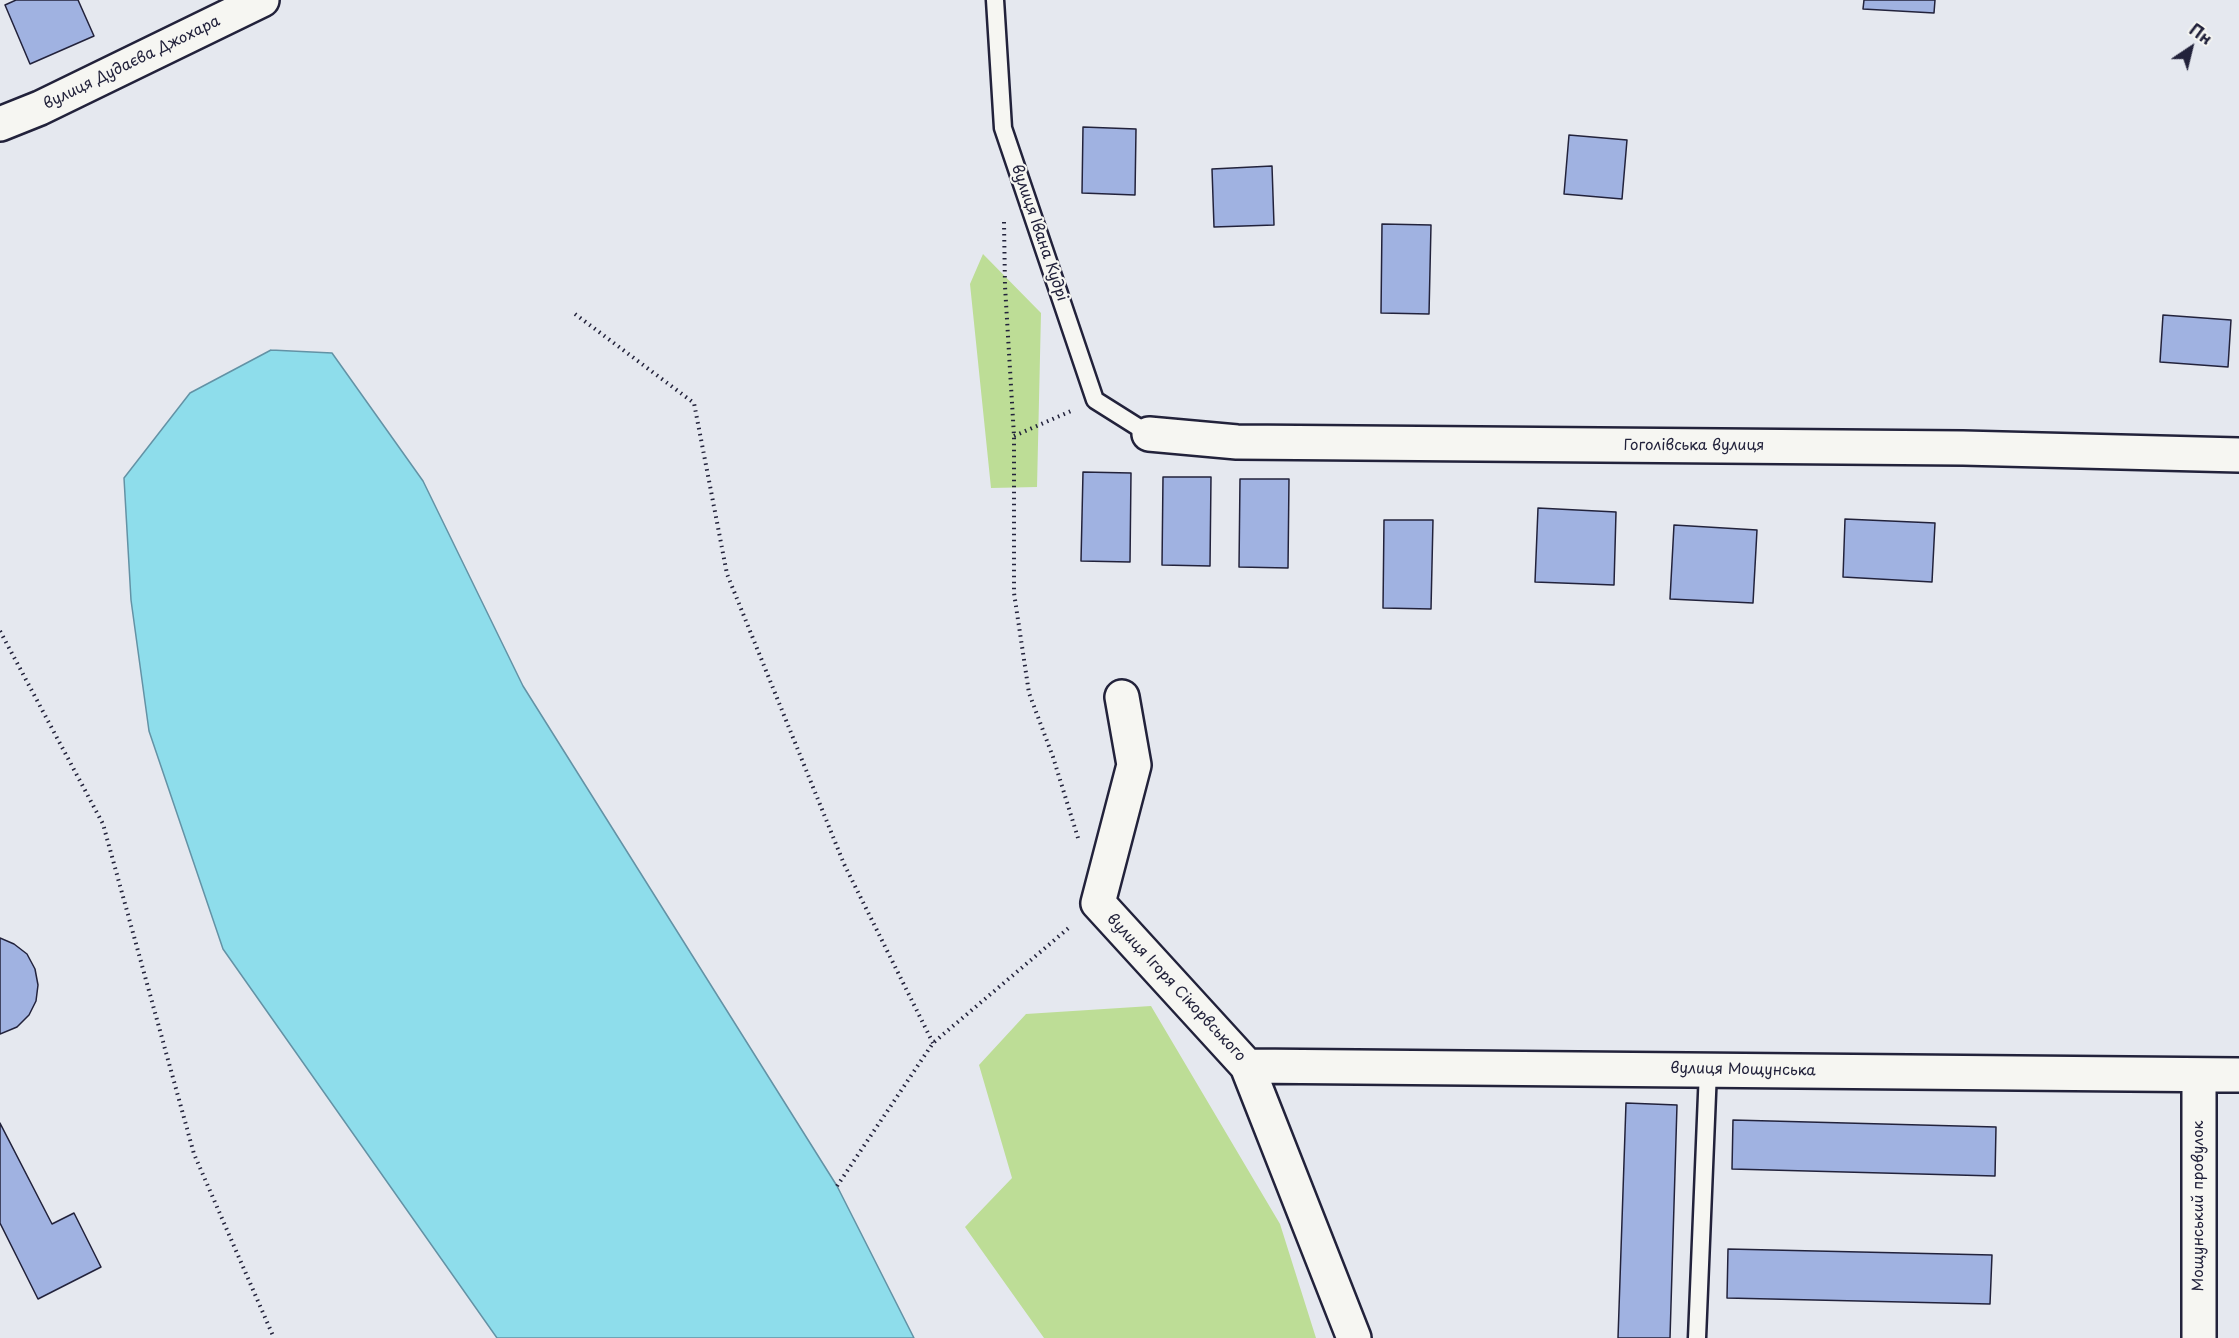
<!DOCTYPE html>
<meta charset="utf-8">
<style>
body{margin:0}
#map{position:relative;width:2239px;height:1338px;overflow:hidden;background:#e5e8ef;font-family:"Playpen Sans",sans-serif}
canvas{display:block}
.north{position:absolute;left:2161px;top:18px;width:60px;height:60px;-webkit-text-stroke:4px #f6f6f2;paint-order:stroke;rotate:35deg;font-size:16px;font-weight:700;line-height:24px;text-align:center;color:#22223b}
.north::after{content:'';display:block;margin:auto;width:21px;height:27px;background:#22223b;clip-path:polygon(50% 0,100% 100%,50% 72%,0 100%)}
</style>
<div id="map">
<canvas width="2239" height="1338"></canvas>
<div class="north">Пн</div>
</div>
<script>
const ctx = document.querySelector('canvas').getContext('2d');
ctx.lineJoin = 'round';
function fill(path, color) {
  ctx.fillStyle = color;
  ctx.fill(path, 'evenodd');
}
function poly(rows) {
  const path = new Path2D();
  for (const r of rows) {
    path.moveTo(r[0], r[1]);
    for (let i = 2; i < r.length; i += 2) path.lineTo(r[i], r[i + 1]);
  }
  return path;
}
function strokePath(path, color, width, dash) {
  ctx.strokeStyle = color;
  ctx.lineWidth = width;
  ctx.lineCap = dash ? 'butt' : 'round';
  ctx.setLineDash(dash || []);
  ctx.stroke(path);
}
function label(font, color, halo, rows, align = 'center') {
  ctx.font = font + ' "Playpen Sans",sans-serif';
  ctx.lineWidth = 4.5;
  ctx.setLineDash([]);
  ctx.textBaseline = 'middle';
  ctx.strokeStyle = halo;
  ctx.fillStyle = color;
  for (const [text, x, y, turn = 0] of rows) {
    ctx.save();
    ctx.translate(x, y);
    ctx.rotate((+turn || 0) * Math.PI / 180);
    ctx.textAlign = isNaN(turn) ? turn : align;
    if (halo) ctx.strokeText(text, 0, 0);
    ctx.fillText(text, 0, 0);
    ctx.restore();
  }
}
fill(poly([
 [983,254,1041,313,1037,487,991,488,970,284],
 [1151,1006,1280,1224,1316,1338,1044,1338,965,1227,1012,1178,979,1065,1026,1014]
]), '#bddd96');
const water = poly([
 [271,350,332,353,423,481,523,686,837,1186,914,1338,497,1338,223,949,149,731,131,600,124,478,190,393,271,350]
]);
fill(water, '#8eddeb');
strokePath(water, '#6392a5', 1.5);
const building = poly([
 [16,0,78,0,94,36,30,64,5,5,16,0],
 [1864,0,1935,0,1934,13,1863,9,1864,0],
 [1083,127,1136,129,1135,195,1082,193,1083,127],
 [1569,135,1627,140,1622,199,1564,194,1569,135],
 [1272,166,1274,225,1214,227,1212,169,1272,166],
 [1382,224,1431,225,1429,314,1381,313,1382,224],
 [2163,315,2231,320,2228,367,2160,362,2163,315],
 [1083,472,1131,473,1130,562,1081,561,1083,472],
 [1163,477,1211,477,1210,566,1162,565,1163,477],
 [1240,479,1289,479,1288,568,1239,567,1240,479],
 [1538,508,1616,512,1614,585,1535,582,1538,508],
 [1845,519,1935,523,1932,582,1843,577,1845,519],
 [1384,520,1433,520,1431,609,1383,608,1384,520],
 [1674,525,1757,530,1753,603,1670,599,1674,525],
 [0,938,14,944,27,954,35,969,38,985,36,1001,29,1015,17,1027,0,1034,0,938],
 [1626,1103,1677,1105,1670,1338,1618,1338,1626,1103],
 [1733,1120,1996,1127,1995,1176,1732,1169,1733,1120],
 [0,1123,52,1224,74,1213,101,1267,38,1299,0,1223,0,1123],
 [1728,1249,1992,1255,1990,1304,1727,1298,1728,1249]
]);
fill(building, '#a0b2e1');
strokePath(building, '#22223b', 1.5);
const lane = poly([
 [995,0,1003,128,1095,400,1149,434],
 [1697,1338,1708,1070]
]);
const street = poly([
 [0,124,40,108,262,0],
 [1149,434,1237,442,1963,448,2239,455],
 [1122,697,1134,765,1098,903,1247,1066,1354,1338],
 [1247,1066,2239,1075],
 [2199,1075,2199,1338]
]);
strokePath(lane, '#22223b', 21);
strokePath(street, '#22223b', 38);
strokePath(poly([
 [1004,222,1005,286,1014,436,1014,593,1029,693,1053,757,1078,838],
 [575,314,694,403,727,574,844,864,933,1043],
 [1014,436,1071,411],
 [0,631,103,824,194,1154,274,1338],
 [837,1186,933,1043,1071,926]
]), '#22223b', 4, [1.5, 4.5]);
strokePath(lane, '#f6f6f2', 16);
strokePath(street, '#f6f6f2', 33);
label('15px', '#22223b', '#f6f6f2', [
 ["вулиця Дудаєва Джохара",132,63,-26],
 ["вулиця Івана Кудрі",1039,233,71],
 ["Гоголівська вулиця",1694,446],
 ["вулиця Ігоря Сікорвського",1176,988,47],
 ["вулиця Мощунська",1743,1070,1],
 ["Мощунський провулок",2199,1206,-90]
]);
</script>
